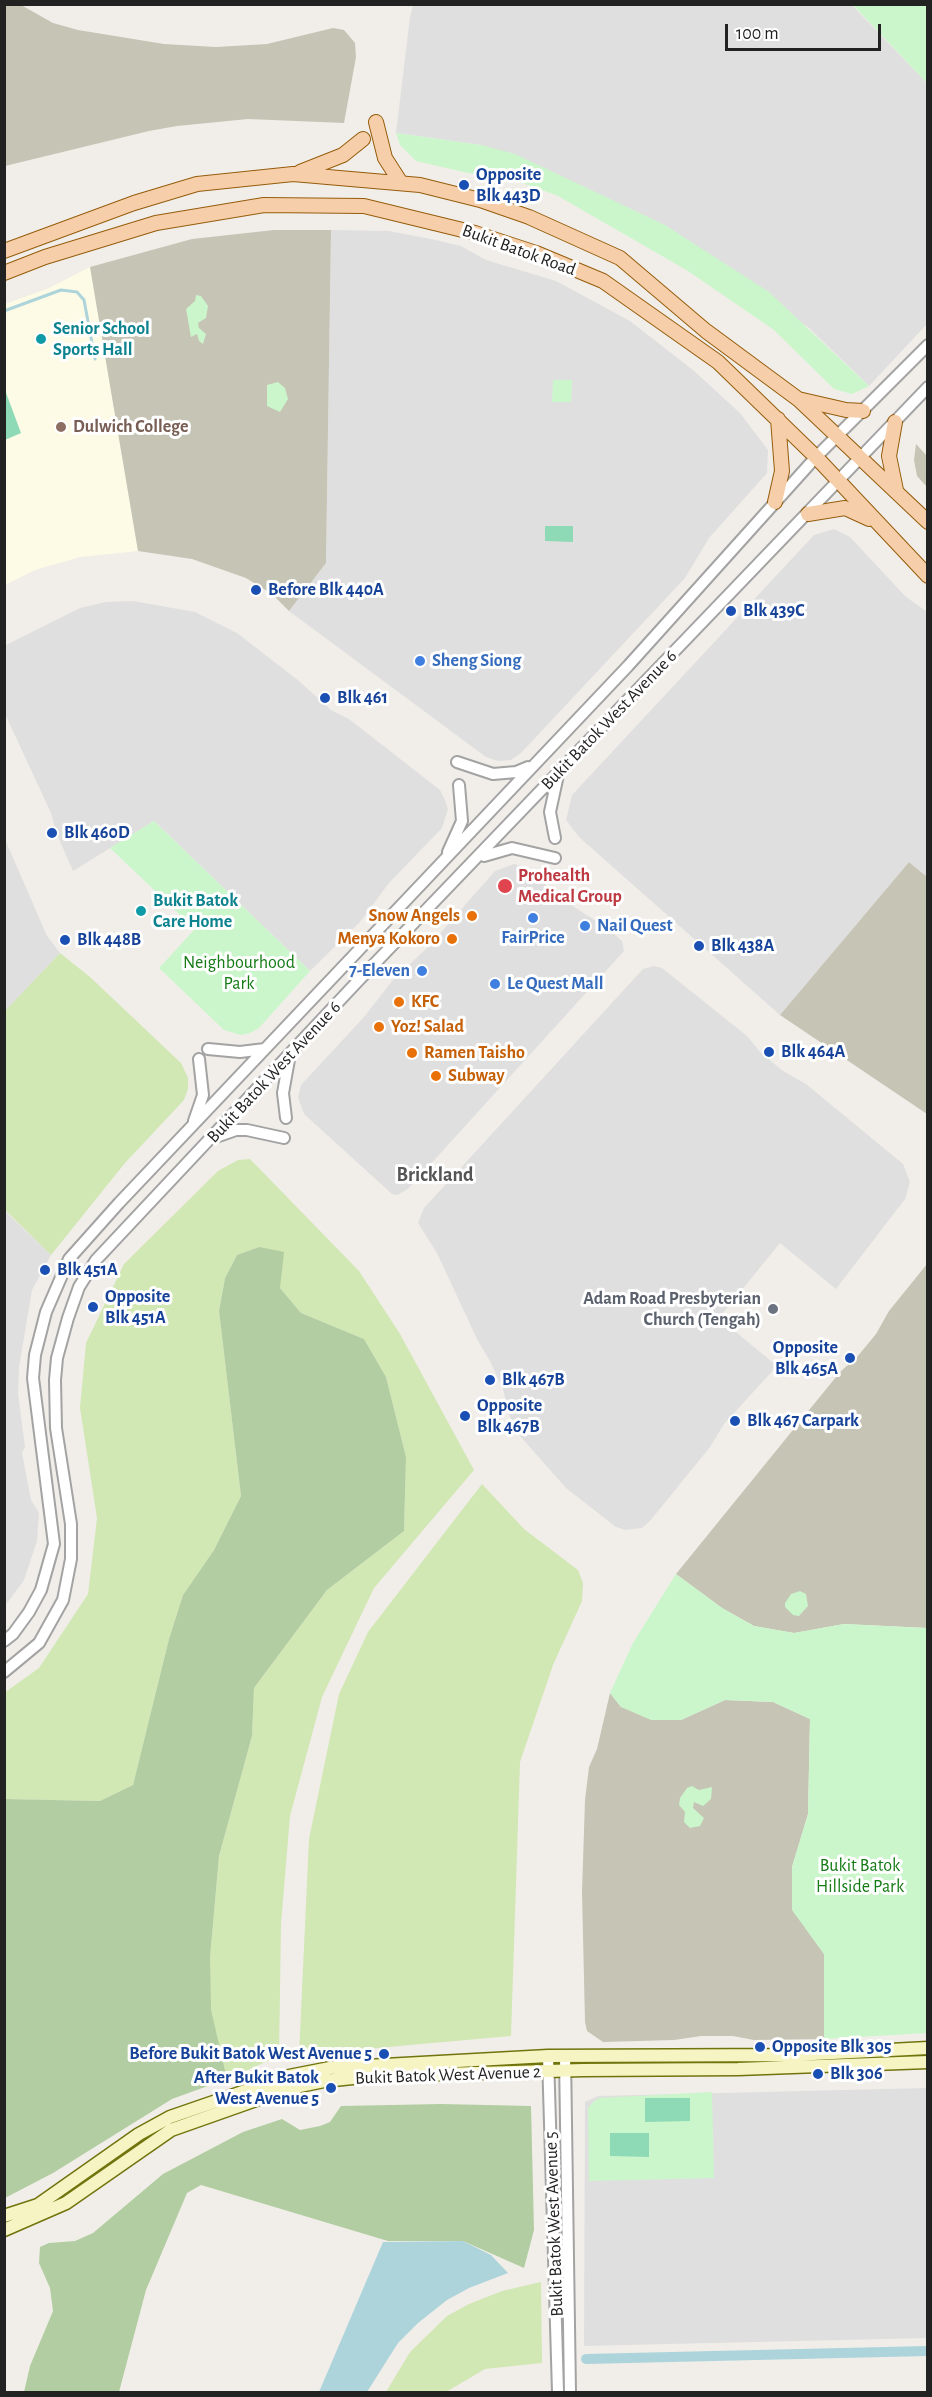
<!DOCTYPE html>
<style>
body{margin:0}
#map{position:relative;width:932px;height:2397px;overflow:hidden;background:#f1eee9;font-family:"Alegreya Sans",sans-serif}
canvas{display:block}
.frame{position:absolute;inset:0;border:6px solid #222;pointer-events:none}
.scale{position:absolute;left:725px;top:24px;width:156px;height:27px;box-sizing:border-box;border:3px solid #222;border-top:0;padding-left:8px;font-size:18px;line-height:21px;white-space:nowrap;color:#222;-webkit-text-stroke:4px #fff;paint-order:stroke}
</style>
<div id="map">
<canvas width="932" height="2397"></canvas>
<div class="frame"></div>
<div class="scale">100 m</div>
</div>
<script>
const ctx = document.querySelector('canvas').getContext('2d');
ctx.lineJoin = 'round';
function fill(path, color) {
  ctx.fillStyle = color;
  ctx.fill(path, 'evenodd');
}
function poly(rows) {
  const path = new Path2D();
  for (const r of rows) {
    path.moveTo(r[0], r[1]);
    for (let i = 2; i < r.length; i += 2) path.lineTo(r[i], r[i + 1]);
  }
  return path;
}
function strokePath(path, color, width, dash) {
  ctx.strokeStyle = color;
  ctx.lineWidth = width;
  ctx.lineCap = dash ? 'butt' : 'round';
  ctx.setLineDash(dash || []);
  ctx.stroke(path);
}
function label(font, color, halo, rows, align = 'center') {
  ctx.font = font + ' "Alegreya Sans",sans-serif';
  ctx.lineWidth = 6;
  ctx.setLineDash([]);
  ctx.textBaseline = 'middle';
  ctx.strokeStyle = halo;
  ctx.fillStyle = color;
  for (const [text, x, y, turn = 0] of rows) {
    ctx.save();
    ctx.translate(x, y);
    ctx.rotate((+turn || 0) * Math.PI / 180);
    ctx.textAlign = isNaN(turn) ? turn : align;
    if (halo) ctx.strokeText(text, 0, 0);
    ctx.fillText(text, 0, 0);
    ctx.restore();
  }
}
fill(poly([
 [413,5,852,5,927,83,927,324,869,386,808,327,481,145,396,133,410,17],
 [331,230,389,231,431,239,461,246,486,260,556,281,630,321,693,370,740,413,768,450,767,473,709,538,685,578,521,753,511,760,498,761,486,757,289,611,326,563],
 [834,529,850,537,905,596,927,612,927,877,909,862,780,1015,579,837,566,820,572,795,814,535],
 [133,601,195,612,237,633,299,681,331,710,349,719,440,790,445,800,448,809,442,828,389,883,360,922,310,971,154,821,73,871,56,832,51,813,5,714,4,646,80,608,106,602],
 [4,837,47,936,60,953,5,1012],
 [514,864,524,867,571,905,610,930,622,941,624,951,408,1189,397,1195,392,1194,304,1114,298,1097,301,1085,364,1017,392,981,428,947,495,871],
 [654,966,662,968,747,1036,760,1052,783,1071,806,1084,903,1164,910,1182,905,1199,836,1289,780,1243,719,1318,777,1366,724,1424,710,1447,650,1521,642,1528,626,1530,616,1527,566,1488,520,1436,510,1417,503,1389,491,1363,477,1339,437,1253,418,1223,424,1208,643,969],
 [4,1210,51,1255,32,1290,19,1367,18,1394,25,1447,22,1453,31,1500,39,1513,37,1541,24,1580,5,1606],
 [927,2088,927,2338,584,2346,585,2102,598,2096]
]), '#e0dfdf');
fill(poly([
 [90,267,138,551,80,557,35,570,5,585,5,304,47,289]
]), '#fdfbe6');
fill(poly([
 [5,4,21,5,53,23,78,30,164,44,216,47,267,44,333,28,344,30,355,43,356,57,344,123,248,119,177,126,149,131,5,166],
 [274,230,331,230,326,563,289,611,272,594,246,578,192,559,138,551,90,267,192,239],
 [916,444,927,456,927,487,917,476,914,460],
 [909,862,927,877,927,1114,780,1015],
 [927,1264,927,1628,844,1624,794,1633,754,1626,722,1608,676,1574,840,1372,857,1357,876,1334,889,1311],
 [610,1693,621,1707,681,1720,725,1700,773,1702,810,1719,808,1814,792,1867,792,1909,824,1954,824,2039,754,2040,733,2036,701,2036,674,2040,603,2042,587,2031,585,2022,582,1892,585,1800,589,1767,597,1749]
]), '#c5c4b5');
fill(poly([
 [60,953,90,977,181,1063,188,1078,188,1089,184,1100,125,1163,51,1255,5,1210,4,1012],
 [250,1159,359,1271,400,1334,474,1470,374,1588,322,1697,290,1816,281,1924,279,2056,227,2079,210,2010,210,1958,219,1856,252,1736,254,1688,327,1590,404,1531,406,1457,386,1377,364,1339,301,1313,280,1288,259,1247,237,1255,225,1278,219,1311,241,1496,214,1550,183,1595,169,1639,133,1785,100,1801,5,1799,4,1693,39,1668,88,1594,97,1518,80,1408,86,1343,124,1264,218,1171,238,1160],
 [482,1484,524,1529,578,1570,583,1583,582,1601,553,1665,520,1762,511,2036,299,2055,309,1839,339,1694,368,1632],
 [541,2282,542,2363,485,2369,446,2392,386,2392,410,2352,447,2316,469,2304,502,2291]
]), '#d1e7b4');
fill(poly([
 [259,1247,284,1252,280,1288,301,1313,364,1339,386,1377,406,1457,404,1531,327,1590,254,1688,252,1736,219,1856,210,1958,211,2010,227,2079,172,2099,53,2173,5,2198,5,1799,100,1801,133,1785,169,1639,183,1595,214,1550,241,1496,219,1311,225,1278,237,1255],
 [441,2104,531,2106,534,2230,524,2268,463,2241,388,2241,201,2185,187,2193,146,2290,119,2392,24,2392,30,2366,53,2311,50,2288,39,2263,40,2247,49,2243,75,2241,93,2233,163,2174,243,2132,282,2119,300,2130,320,2126,330,2122,341,2106]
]), '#b2cda1');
fill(poly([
 [819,5,927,5,927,83,853,5],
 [396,133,481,145,515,154,665,225,769,292,869,386,852,394,834,389,774,330,688,271,558,196,509,178,468,173,416,161,400,145],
 [196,295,201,296,208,306,206,318,198,323,199,328,206,334,203,344,199,341,197,334,191,337,186,309,195,301],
 [553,380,572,380,571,402,552,402],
 [278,382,285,388,288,399,280,412,267,406,267,385],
 [154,821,310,971,259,1028,250,1033,241,1035,224,1030,159,968,195,929,110,848],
 [676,1574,722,1608,754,1626,794,1633,844,1624,927,1628,927,2033,824,2039,824,1954,792,1910,792,1867,808,1814,810,1719,773,1702,725,1700,681,1720,651,1720,621,1707,610,1693,633,1643],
 [800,1591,806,1594,808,1606,799,1616,793,1615,785,1607,785,1603,791,1594],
 [692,1786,699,1790,712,1787,711,1799,703,1806,694,1802,693,1808,704,1818,700,1826,690,1828,684,1822,685,1812,679,1805,680,1798,687,1788],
 [712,2092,714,2178,589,2181,588,2108,593,2102,599,2098]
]), '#cbf6cb');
fill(poly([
 [5,390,21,433,5,440,4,440],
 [545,526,573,526,573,542,545,541],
 [645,2098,690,2098,690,2121,645,2122],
 [610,2133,649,2133,649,2157,610,2156]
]), '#8edab6');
fill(poly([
 [463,2241,491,2255,508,2273,469,2288,447,2300,418,2323,398,2343,367,2392,319,2392,383,2242]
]), '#add4db');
strokePath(poly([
 [4,311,61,290,77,292,84,300,95,359]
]), '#add4db', 3);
strokePath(poly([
 [586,2359,928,2351]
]), '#add4db', 10);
const tertiary = poly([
 [457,762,493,774,516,772,528,767],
 [555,838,550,812,558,775],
 [448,852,462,821,459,785],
 [484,856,512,848,555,858],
 [208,1049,240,1052,265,1049],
 [286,1118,283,1093,290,1054],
 [194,1121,203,1095,199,1059],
 [216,1137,236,1130,247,1130,284,1138],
 [4,1641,13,1634,29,1612,41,1590,54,1544,33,1378,35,1355,46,1312,69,1259,119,1203,628,666,816,457,928,345],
 [4,1672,39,1643,63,1600,71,1559,71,1524,56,1428,55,1380,57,1358,68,1318,79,1287,96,1260,357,982,928,387],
 [548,2056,558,2392],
 [565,2056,570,2392]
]);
const secondary = poly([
 [4,2216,38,2205,139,2134,170,2117,289,2076,330,2068,548,2056,794,2055,928,2048],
 [4,2230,66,2203,171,2130,290,2088,324,2081,372,2076,583,2070,738,2069,928,2062]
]);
const primary = poly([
 [376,122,385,158,401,183],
 [300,172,343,155,363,139],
 [4,251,134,203,197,184,293,174,420,185,480,200,529,217,620,258,706,331,798,399,928,522],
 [4,273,45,257,156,223,264,205,364,206,475,233,536,253,603,281,718,362,816,457,928,576],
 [798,399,846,410,863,411],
 [895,422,889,456,896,490],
 [775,502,782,471,778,419],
 [808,514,845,508,869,519]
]);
strokePath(tertiary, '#a3a3a3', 14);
strokePath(secondary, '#71740d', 15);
strokePath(primary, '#955c0b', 16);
strokePath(tertiary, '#fff', 10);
strokePath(secondary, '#f6f4c3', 12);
strokePath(primary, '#f6cfaa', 14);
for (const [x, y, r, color] of [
 [464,185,6,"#1a4fb4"],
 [41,339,6,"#0f9aa8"],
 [61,427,6,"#8d6e63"],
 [256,590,6,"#1a4fb4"],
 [731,611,6,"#1a4fb4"],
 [420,661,6,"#3f7fe0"],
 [325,698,6,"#1a4fb4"],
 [52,833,6,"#1a4fb4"],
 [505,886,8,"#e0444e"],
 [141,911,6,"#0f9aa8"],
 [472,916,6,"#e8710a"],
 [533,918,6,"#3f7fe0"],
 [585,926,6,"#3f7fe0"],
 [452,939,6,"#e8710a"],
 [65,940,6,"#1a4fb4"],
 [699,946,6,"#1a4fb4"],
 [422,971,6,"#3f7fe0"],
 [495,984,6,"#3f7fe0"],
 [399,1002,6,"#e8710a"],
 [379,1027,6,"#e8710a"],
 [769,1052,6,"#1a4fb4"],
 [412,1053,6,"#e8710a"],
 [436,1076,6,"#e8710a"],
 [45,1270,6,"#1a4fb4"],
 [93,1307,6,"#1a4fb4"],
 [773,1309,6,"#6b7280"],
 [850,1358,6,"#1a4fb4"],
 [490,1380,6,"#1a4fb4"],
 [465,1416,6,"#1a4fb4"],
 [735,1421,6,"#1a4fb4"],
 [760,2047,6,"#1a4fb4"],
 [384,2054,6,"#1a4fb4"],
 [818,2074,6,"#1a4fb4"],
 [331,2088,6,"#1a4fb4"]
]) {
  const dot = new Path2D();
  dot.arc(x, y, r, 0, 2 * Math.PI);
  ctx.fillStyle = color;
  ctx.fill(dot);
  strokePath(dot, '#fff', 2);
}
label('bold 18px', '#164399', '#fff', [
 ["Opposite",476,175],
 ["Blk 443D",476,196],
 ["Before Blk 440A",268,590],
 ["Blk 439C",743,611],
 ["Blk 461",337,698],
 ["Blk 460D",64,833],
 ["Blk 448B",77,940],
 ["Blk 438A",711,946],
 ["Blk 464A",781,1052],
 ["Blk 451A",57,1270],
 ["Opposite",105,1297],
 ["Blk 451A",105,1318],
 ["Opposite",838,1348,"right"],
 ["Blk 465A",838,1369,"right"],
 ["Blk 467B",502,1380],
 ["Opposite",477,1406],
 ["Blk 467B",477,1427],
 ["Blk 467 Carpark",747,1421],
 ["Opposite Blk 305",772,2047],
 ["Before Bukit Batok West Avenue 5",372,2054,"right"],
 ["Blk 306",830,2074],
 ["After Bukit Batok",319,2078,"right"],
 ["West Avenue 5",319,2099,"right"]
], 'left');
label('18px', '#222', '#fff', [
 ["Bukit Batok Road",519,250,20],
 ["Bukit Batok West Avenue 6",609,720,-46],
 ["Bukit Batok West Avenue 6",274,1072,-47],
 ["Bukit Batok West Avenue 2",448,2075,-2],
 ["Bukit Batok West Avenue 5",554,2224,-92]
]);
label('bold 18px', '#0d838f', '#fff', [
 ["Senior School",53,329],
 ["Sports Hall",53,350],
 ["Bukit Batok",153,901],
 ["Care Home",153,922]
], 'left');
label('bold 18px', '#785e54', '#fff', [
 ["Dulwich College",73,427]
], 'left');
label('bold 18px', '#366cbe', '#fff', [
 ["Sheng Siong",432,661],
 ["Nail Quest",597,926],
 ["FairPrice",533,938,"center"],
 ["7-Eleven",410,971,"right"],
 ["Le Quest Mall",507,984]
], 'left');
label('bold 18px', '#be3a42', '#fff', [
 ["Prohealth",518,876],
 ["Medical Group",518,897]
], 'left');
label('bold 18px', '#c56008', '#fff', [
 ["Snow Angels",460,916,"right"],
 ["Menya Kokoro",440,939,"right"],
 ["KFC",411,1002],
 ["Yoz! Salad",391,1027],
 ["Ramen Taisho",424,1053],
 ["Subway",448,1076]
], 'left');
label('18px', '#147b15', '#fff', [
 ["Neighbourhood",239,963],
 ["Park",239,984],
 ["Bukit Batok",860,1866],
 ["Hillside Park",860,1887]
]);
label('bold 18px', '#5b616d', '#fff', [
 ["Adam Road Presbyterian",761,1299],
 ["Church (Tengah)",761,1320]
], 'right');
label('bold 20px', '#555', '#fff', [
 ["Brickland",435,1175]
]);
</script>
